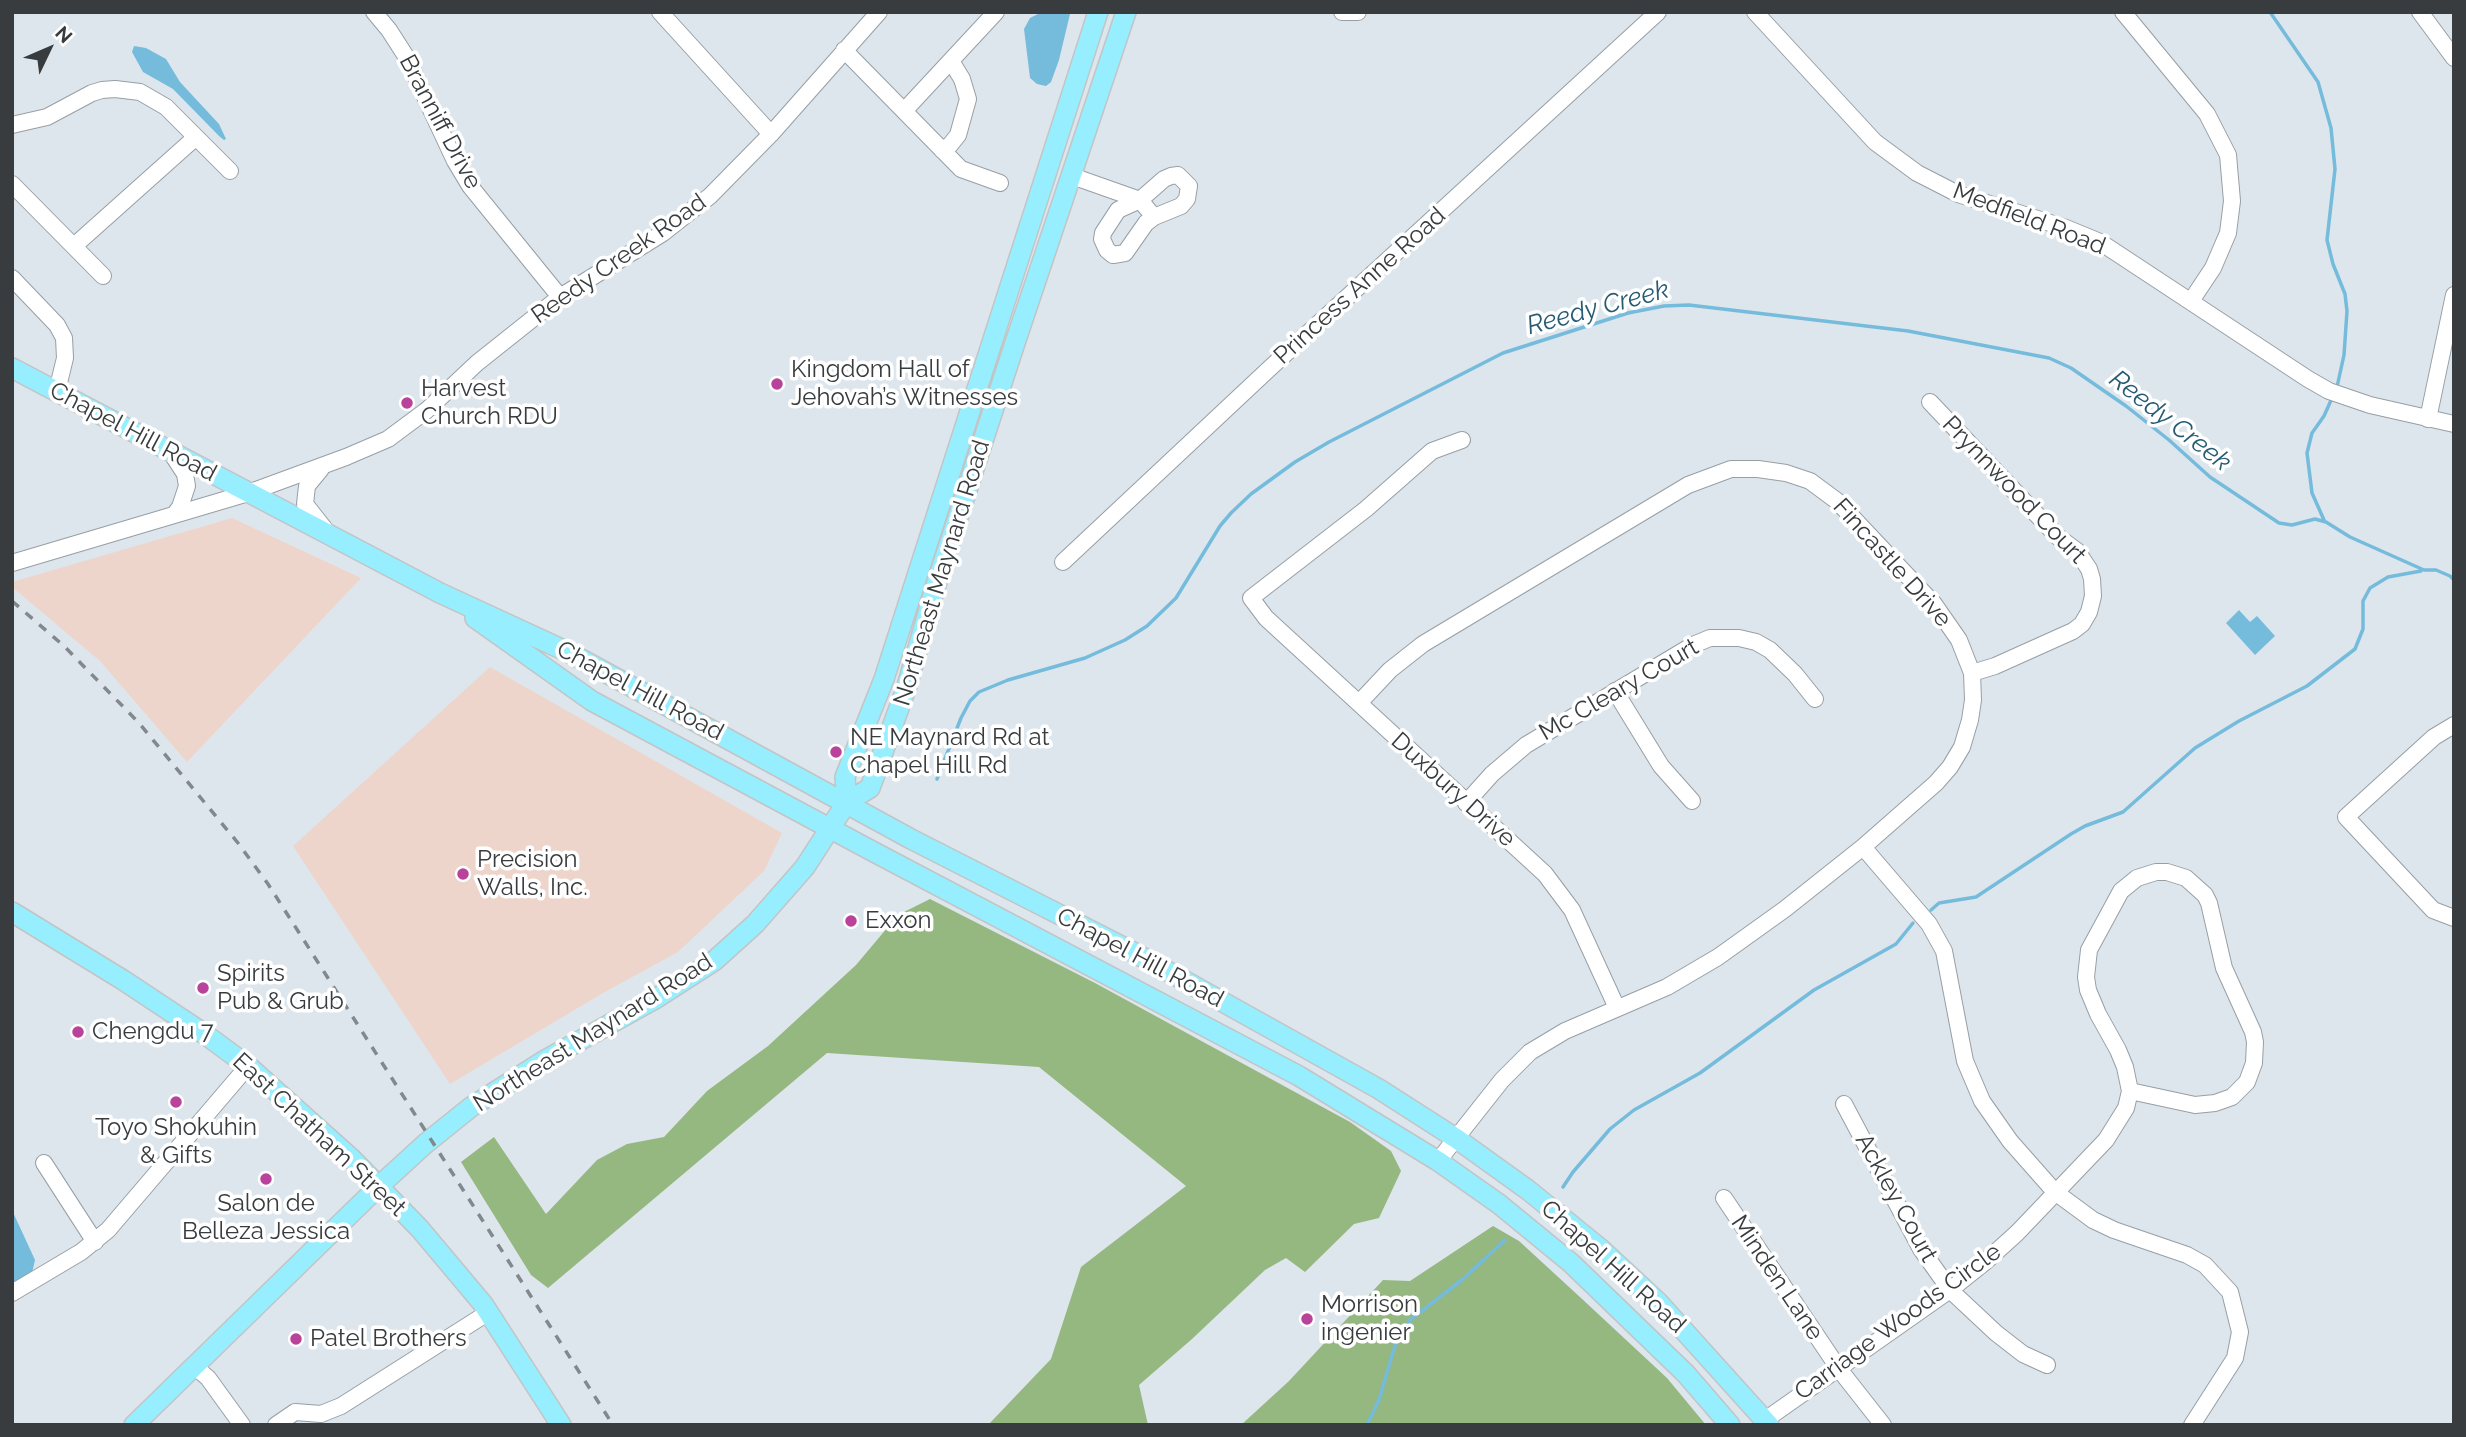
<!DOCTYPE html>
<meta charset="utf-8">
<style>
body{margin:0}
#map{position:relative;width:2466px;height:1437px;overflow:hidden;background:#dee6ed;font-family:Raleway,sans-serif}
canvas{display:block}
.frame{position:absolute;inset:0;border:14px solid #383c3e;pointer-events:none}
.north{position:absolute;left:14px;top:14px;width:70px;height:70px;-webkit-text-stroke:5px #fff;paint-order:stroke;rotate:46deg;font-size:19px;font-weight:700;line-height:28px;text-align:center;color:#383c3e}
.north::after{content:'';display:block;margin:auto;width:24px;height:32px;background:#383c3e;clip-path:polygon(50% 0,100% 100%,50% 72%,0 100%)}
</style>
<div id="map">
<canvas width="2466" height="1437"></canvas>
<div class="frame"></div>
<div class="north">N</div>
</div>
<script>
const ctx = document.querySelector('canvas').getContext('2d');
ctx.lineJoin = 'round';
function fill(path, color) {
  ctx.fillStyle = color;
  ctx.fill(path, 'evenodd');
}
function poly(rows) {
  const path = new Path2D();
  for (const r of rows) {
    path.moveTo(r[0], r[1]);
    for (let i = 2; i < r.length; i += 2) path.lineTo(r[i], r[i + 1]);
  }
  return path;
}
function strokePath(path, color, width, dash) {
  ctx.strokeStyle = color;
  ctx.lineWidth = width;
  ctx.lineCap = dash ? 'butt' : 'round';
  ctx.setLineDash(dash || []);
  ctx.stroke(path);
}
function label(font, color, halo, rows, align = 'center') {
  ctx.font = font + ' Raleway,sans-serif';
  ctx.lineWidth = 7;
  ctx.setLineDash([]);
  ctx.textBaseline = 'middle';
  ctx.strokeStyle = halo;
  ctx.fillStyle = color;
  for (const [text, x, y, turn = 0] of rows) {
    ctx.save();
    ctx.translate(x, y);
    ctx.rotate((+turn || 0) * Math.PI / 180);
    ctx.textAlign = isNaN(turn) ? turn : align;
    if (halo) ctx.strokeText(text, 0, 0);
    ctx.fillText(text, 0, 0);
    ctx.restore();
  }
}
fill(poly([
 [232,518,361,578,187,762,100,661,12,587,12,582],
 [490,667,782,833,764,871,678,952,603,993,450,1084,293,846]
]), '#edd5cb');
fill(poly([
 [930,899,1095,983,1350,1122,1391,1151,1401,1171,1379,1218,1354,1224,1305,1272,1286,1258,1265,1270,1192,1339,1139,1385,1148,1425,988,1425,1051,1359,1081,1267,1186,1186,1039,1067,827,1053,548,1288,531,1275,461,1162,494,1137,546,1214,597,1160,627,1144,664,1137,707,1091,768,1046,856,965,898,915],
 [1493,1226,1519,1241,1581,1298,1667,1378,1706,1425,1241,1425,1289,1381,1383,1280,1410,1281]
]), '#95b780');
fill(poly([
 [1042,12,1070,14,1059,60,1051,82,1046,86,1037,84,1030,78,1024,29,1030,18],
 [134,46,146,48,166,59,180,82,219,124,226,139,224,140,219,136,173,89,143,72,132,52],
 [2239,610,2250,622,2257,616,2275,636,2255,655,2226,623],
 [12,1210,35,1260,32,1273,12,1284]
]), '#75bbdc');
strokePath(poly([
 [2270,12,2318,82,2331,128,2335,169,2327,240,2333,264,2345,294,2347,311,2344,355,2337,387],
 [2324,520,2312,493,2307,453,2312,433,2324,416,2332,398],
 [937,779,961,718,970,701,979,692,1008,680,1085,658,1125,640,1147,626,1176,598,1220,526,1231,513,1251,494,1295,462,1329,442,1503,353,1628,313,1664,306,1689,305,1908,331,2049,358,2071,368,2126,406,2169,440,2210,477,2279,523,2292,525,2315,519,2326,522,2350,537,2424,570,2436,570,2450,576,2454,580],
 [1931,910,1939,903,1976,897,2071,834,2085,826,2123,812,2195,748,2239,721,2307,686,2355,649,2363,629,2363,601,2370,588,2388,577,2421,571],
 [1563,1187,1573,1172,1610,1129,1634,1110,1700,1073,1814,990,1896,944,1913,923],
 [1367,1425,1379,1400,1396,1342,1410,1320,1463,1279,1505,1240]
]), '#75bbdc', 3.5);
const minor = poly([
 [374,12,389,30,407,58,455,161,470,186,560,297],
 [660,12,771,134],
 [1342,12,1358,12],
 [1755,12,1875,142,1917,173,1958,194,2066,228,2100,242,2308,379,2329,391,2370,405,2454,424],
 [2123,12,2207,114,2228,155,2232,201,2228,233,2213,268,2191,301],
 [2420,12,2454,58],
 [844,50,961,169,1000,183],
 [904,111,996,12],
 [12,125,47,117,92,93,102,90,115,89,140,92,166,107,230,171],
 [942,150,950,145,958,135,968,99,962,79,951,61],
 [1072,176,1140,200,1164,179,1171,176,1178,175,1189,186,1187,199,1181,206,1154,217,1146,223,1125,253,1113,255,1107,250,1102,239,1103,233,1118,210,1140,200,1154,217],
 [12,184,103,276],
 [74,246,196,137],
 [12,278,57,325,64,338,65,358,57,391],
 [1930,402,2058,537,2077,551,2089,569,2092,579,2093,596,2089,612,2082,624,2073,631,1995,666,1972,673],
 [2428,419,2454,295],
 [1462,440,1432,451,1366,509,1251,598,1266,618,1545,874,1572,910,1617,1008],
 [172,454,185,474,187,486,180,507,174,515],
 [321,469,307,486,305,504,324,528],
 [1063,562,1270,368,1658,12],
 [12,563,248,493,346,457,388,439,427,410,477,363,560,297,663,233,710,196,771,134,879,12],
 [1615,691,1661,766,1692,801],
 [1359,703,1390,670,1423,644,1688,485,1731,469,1758,469,1786,473,1810,481,1837,501,1934,604,1959,640,1972,673,1973,700,1970,720,1962,747,1950,767,1936,783,1863,847,1785,909,1718,957,1667,987,1565,1031,1530,1052,1502,1080,1438,1161],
 [2454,725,2434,737,2346,817,2433,910,2454,918],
 [1466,803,1492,774,1526,745,1693,645,1710,638,1739,638,1756,642,1770,650,1795,674,1815,699],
 [1863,847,1929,924,1944,951,1965,1061,1982,1101,2010,1141,2055,1192,2093,1220,2114,1230,2187,1255,2205,1265,2230,1292,2240,1332,2235,1358,2192,1425],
 [2156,872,2167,872,2186,878,2205,895,2209,903,2224,968,2253,1032,2255,1042,2254,1063,2247,1082,2232,1097,2215,1103,2195,1105,2130,1091,2125,1067,2118,1050,2098,1014,2088,990,2086,977,2089,950,2121,891,2137,878,2156,872],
 [1844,1104,1921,1249,1950,1290,1996,1333,2023,1354,2047,1365],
 [44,1163,95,1242],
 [1724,1198,1839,1369,1883,1425],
 [12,1293,81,1252,108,1230,248,1066],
 [194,1366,208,1378,242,1425],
 [1765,1420,1950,1290,1985,1262,2017,1233,2106,1140,2126,1108,2130,1091],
 [276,1425,295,1412,321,1414,341,1406,489,1312]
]);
const major = poly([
 [12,368,440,593,570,653,911,839,1135,953,1379,1089,1457,1139,1528,1190,1602,1250,1659,1303,1769,1425],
 [475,618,592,701,874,852,1299,1076,1438,1161,1499,1204,1571,1263,1686,1374,1730,1425],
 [847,802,845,777,884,679,1098,12],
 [12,912,123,980,206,1035,248,1066,352,1159,420,1229,483,1304,561,1425],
 [134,1425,378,1187,425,1144,471,1107,545,1060,655,999,714,961,755,924,805,867,847,802,870,788,907,686,935,588,1015,343,1126,12]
]);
strokePath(minor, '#979fa5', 18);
strokePath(major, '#c3c4c5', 22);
strokePath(minor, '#fff', 16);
strokePath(major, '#97eefe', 19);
strokePath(poly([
 [12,601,64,646,139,723,238,843,268,884,613,1425]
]), '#82888c', 3.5, [9, 9]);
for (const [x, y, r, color] of [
 [777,384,7,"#b9439a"],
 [407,403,7,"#b9439a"],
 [836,752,7,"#b9439a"],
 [463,874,7,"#b9439a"],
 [851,921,7,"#b9439a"],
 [203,988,7,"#b9439a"],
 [78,1032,7,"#b9439a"],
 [176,1102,7,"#b9439a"],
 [266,1179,7,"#b9439a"],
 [1307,1319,7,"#b9439a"],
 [296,1339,7,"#b9439a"]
]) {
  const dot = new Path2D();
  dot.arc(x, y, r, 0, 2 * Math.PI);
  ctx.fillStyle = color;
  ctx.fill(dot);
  strokePath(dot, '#fff', 2.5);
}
label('24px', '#383c3e', '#fff', [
 ["Branniff Drive",440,122,62],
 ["Medfield Road",2029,219,21],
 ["Reedy Creek Road",619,259,-35],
 ["Princess Anne Road",1360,286,-42],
 ["Chapel Hill Road",133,432,28],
 ["Prynnwood Court",2014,490,46],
 ["Fincastle Drive",1892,563,48],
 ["Northeast Maynard Road",942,573,-73],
 ["Mc Cleary Court",1619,690,-30],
 ["Chapel Hill Road",640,691,28],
 ["Duxbury Drive",1453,790,42],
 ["Chapel Hill Road",1140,958,28],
 ["Northeast Maynard Road",593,1033,-32],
 ["East Chatham Street",319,1135,43],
 ["Ackley Court",1896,1198,61],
 ["Chapel Hill Road",1613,1267,42],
 ["Minden Lane",1777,1278,56],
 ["Carriage Woods Circle",1898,1322,-36]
]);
label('24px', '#383c3e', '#fff', [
 ["Kingdom Hall of",791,370],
 ["Jehovah’s Witnesses",791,398],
 ["Harvest",421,389],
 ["Church RDU",421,417],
 ["NE Maynard Rd at",850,738],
 ["Chapel Hill Rd",850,766],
 ["Precision",477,860],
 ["Walls, Inc.",477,888],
 ["Exxon",865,921],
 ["Spirits",217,974],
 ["Pub & Grub",217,1002],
 ["Chengdu 7",92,1032],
 ["Toyo Shokuhin",176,1128,"center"],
 ["& Gifts",176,1156,"center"],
 ["Salon de",266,1204,"center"],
 ["Belleza Jessica",266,1232,"center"],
 ["Morrison",1321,1305],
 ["ingenier",1321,1333],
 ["Patel Brothers",310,1339]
], 'left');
label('italic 26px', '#255c73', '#fff', [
 ["Reedy Creek",1598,308,-15],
 ["Reedy Creek",2170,421,38]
]);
</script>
